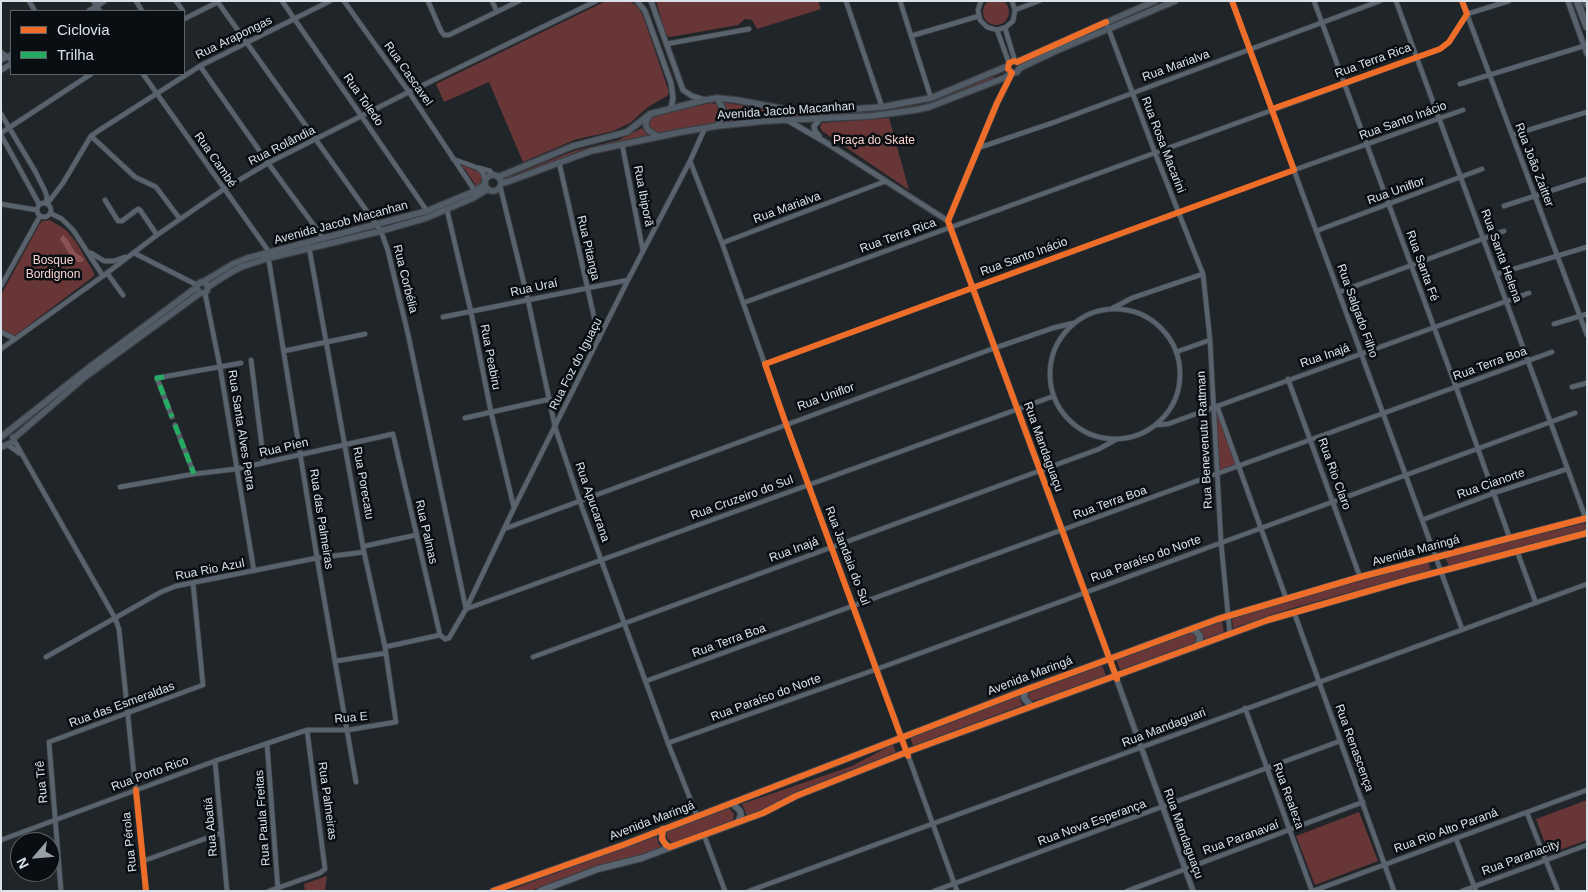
<!DOCTYPE html>
<meta charset="utf-8">
<style>
body{margin:0}
#map{position:relative;width:1588px;height:892px;overflow:hidden;background:#20252a;font-family:Helvetica,sans-serif}
canvas{display:block}
.frame{position:absolute;inset:0;border:2px solid #dae1e8;pointer-events:none}
.legend{position:absolute;left:10px;top:10px;width:175px;height:65px;box-sizing:border-box;background:#090e12;border:1px solid #5d6268;margin:0;padding:6px 9px;list-style:none;font-size:15px;color:#dae1e8}
.legend li{display:flex;align-items:center;gap:10px;height:25px}
.legend b{width:25px;border:1px solid #5d6268}
.north{position:absolute;left:10px;top:832px;width:50px;height:50px;box-sizing:border-box;background:#090e12;border:1px solid #5d6268;border-radius:50%;rotate:243deg;font-size:14px;font-weight:700;line-height:20px;text-align:center;color:#dae1e8}
.north::after{content:'';display:block;margin:auto;width:18px;height:22px;background:#999fa6;clip-path:polygon(50% 0,100% 100%,50% 72%,0 100%)}
</style>
<div id="map">
<canvas width="1588" height="892"></canvas>
<div class="frame"></div>
<ul class="legend">
<li><b style="height:6px;background:#ee6e29"></b>Ciclovia</li>
<li><b style="height:6px;background:#26ab63"></b>Trilha</li>
</ul>
<div class="north">N</div>
</div>
<script>
const ctx = document.querySelector('canvas').getContext('2d');
ctx.lineJoin = 'round';
function fill(path, color) {
  ctx.fillStyle = color;
  ctx.fill(path, 'evenodd');
}
function poly(rows) {
  const path = new Path2D();
  for (const r of rows) {
    if (r.length === 3) {
      path.moveTo(r[0] + r[2], r[1]);
      path.arc(r[0], r[1], r[2], 0, 2 * Math.PI);
      continue;
    }
    path.moveTo(r[0], r[1]);
    for (let i = 2; i < r.length; i += 2) path.lineTo(r[i], r[i + 1]);
  }
  return path;
}
function strokePath(path, color, width, dash) {
  ctx.strokeStyle = color;
  ctx.lineWidth = width;
  ctx.lineCap = dash ? 'butt' : 'round';
  ctx.setLineDash(dash || []);
  ctx.stroke(path);
}
function label(font, color, halo, rows, align = 'center') {
  ctx.font = font + ' Helvetica,sans-serif';
  ctx.lineWidth = 5;
  ctx.setLineDash([]);
  ctx.textBaseline = 'middle';
  ctx.strokeStyle = halo;
  ctx.fillStyle = color;
  for (const [text, x, y, turn = 0] of rows) {
    ctx.save();
    ctx.translate(x, y);
    ctx.rotate((+turn || 0) * Math.PI / 180);
    ctx.textAlign = isNaN(turn) ? turn : align;
    if (halo) ctx.strokeText(text, 0, 0);
    ctx.fillText(text, 0, 0);
    ctx.restore();
  }
}
fill(poly([
 [996,12,13],
 [606,1,630,1,639,8,643,16,669,92,667,96,648,107,630,123,613,131,574,140,523,162,489,82,444,102,436,84],
 [656,1,818,1,821,9,757,29,752,20,745,19,738,25,670,37,666,35],
 [993,76,994,78,933,104,922,107,866,114,759,118,724,122,727,111,722,102,791,114,866,113,925,104],
 [711,103,716,104,720,111,718,118,713,124,658,134,649,127,649,122,654,116],
 [889,118,909,190,822,131,820,127,822,123],
 [642,128,648,135,580,151,505,181,502,177,514,175,574,151,619,140],
 [461,165,480,172,482,177,481,182,476,187,474,187,475,184,464,168,460,168],
 [50,220,66,230,76,242,94,273,94,276,13,337,1,330,1,295,39,225,42,221],
 [1216,407,1237,464,1220,470],
 [1585,523,1587,531,1449,566,1445,557],
 [1428,562,1431,570,1293,608,1233,628,1232,618,1291,600],
 [1222,621,1224,633,1120,670,1116,659],
 [1102,665,1106,676,1051,696,1031,701,1026,696,1028,693],
 [1020,695,1020,701,1023,705,913,746,910,737],
 [893,744,896,753,795,794,762,811,747,816,742,804,852,766],
 [1587,800,1587,840,1549,854,1536,819],
 [729,808,734,814,733,821,672,843,667,838,667,831],
 [1359,812,1378,861,1315,885,1296,836],
 [657,836,658,843,662,847,641,855,598,866,530,891,507,891],
 [327,876,325,891,305,891,304,884]
]), '#683636');
fill(poly([
 [63,235,67,239,75,252,84,259,83,262,78,262,72,258,60,239]
]), '#8a5250');
const minor = poly([
 [29,1,35,11],
 [93,1,100,11],
 [136,1,142,11],
 [176,1,183,11],
 [217,1,381,231,388,251,408,334,466,609],
 [282,1,427,211],
 [344,1,409,92,475,191],
 [428,1,441,31,444,35,449,35,519,1],
 [492,1,497,12],
 [846,1,882,107],
 [900,1,931,98],
 [981,1,978,10,980,20,987,27,997,30,1006,27,1013,21,1015,10,1012,1],
 [1232,1,1462,629],
 [1314,1,1456,387,1510,539],
 [1396,1,1586,519],
 [1462,1,1587,335],
 [1015,10,1039,1],
 [1467,14,1509,1],
 [184,19,218,2],
 [1106,22,1155,153,1203,274,1210,340,1221,542,1230,635],
 [1005,28,1015,61],
 [997,30,1009,63],
 [911,36,979,16],
 [666,44,749,29],
 [1,52,11,60],
 [200,66,268,163,324,239],
 [143,74,267,249,317,558,356,782],
 [1460,84,1584,46],
 [1,114,35,171,45,191,47,197,46,203],
 [1,133,91,74],
 [1,135,39,204],
 [1512,135,1587,112],
 [91,136,135,177,156,187,180,219],
 [622,144,643,251],
 [978,148,1055,122,1380,1],
 [453,159,478,168,483,173,485,180],
 [690,161,722,243,786,424,877,669,957,891],
 [559,162,599,339],
 [479,168,490,171,493,175],
 [1294,170,1463,110],
 [500,186,528,300,555,427,580,502,668,743,697,816],
 [105,200,118,221,122,221,138,209,140,210,157,235],
 [44,210,7],
 [1,204,37,210],
 [47,204,63,183,91,136,98,131,200,66,330,1],
 [1504,206,1587,179],
 [447,210,471,312,491,412,514,508],
 [50,213,62,219,73,230,103,276],
 [1316,231,1482,169],
 [722,243,886,181],
 [91,253,104,261,114,261,125,257],
 [134,253,197,285],
 [107,273,123,295],
 [1497,274,1587,247],
 [1,286,40,216],
 [1339,292,1504,231],
 [205,293,220,367,254,571],
 [743,303,1440,49,1449,42,1467,14],
 [1111,309,1132,298,1203,274],
 [1115,374,65],
 [443,317,628,280],
 [1554,324,1587,314],
 [1,332,15,339],
 [1,349,103,276,157,235,224,189,268,163,409,92,596,1],
 [284,351,365,334],
 [1176,352,1210,340],
 [251,360,264,463],
 [765,364,1178,213],
 [1288,379,1360,577],
 [1572,387,1587,383],
 [1217,406,1286,598],
 [172,417,157,378,241,363],
 [465,418,550,399],
 [175,425,194,474],
 [1156,425,1168,424,1529,293],
 [14,440,115,618,119,629,146,891],
 [8,445,19,453],
 [120,487,194,474,236,469,393,434,440,635],
 [1422,520,1494,493,1567,469],
 [504,529,989,350,1053,328,1074,323],
 [365,546,416,535],
 [1517,551,1536,603],
 [466,609,1054,396],
 [1294,612,1394,891],
 [385,647,440,635,445,639,449,638,466,609,514,508,628,280,690,161,705,128],
 [46,657,161,592,176,586,317,558,364,552],
 [533,657,1099,449,1117,439],
 [336,661,386,653],
 [646,681,1552,352],
 [1245,708,1312,891],
 [668,743,877,669,1575,413],
 [267,744,278,890],
 [215,761,227,891],
 [1527,813,1558,891],
 [704,835,725,891],
 [1456,839,1476,891],
 [1,840,215,761,307,730,348,730,396,722,385,647,364,552,309,247],
 [143,861,221,833],
 [61,891,49,742,203,685,193,583],
 [269,891,320,873,325,869,307,730],
 [749,891,1587,584],
 [934,891,1340,741],
 [1127,891,1363,802],
 [1313,891,1587,790],
 [1462,891,1587,845]
]);
const tertiary = poly([
 [637,1,645,11,671,83,673,98,671,108],
 [651,1,683,90,692,96,705,100],
 [1568,1,1587,54],
 [89,11,104,1],
 [1,60,11,55],
 [1,70,11,64],
 [787,120,825,142,948,221,1109,658,1193,891],
 [819,136,815,131,814,126,821,118],
 [948,221,997,103,1012,73]
]);
const secondary = poly([
 [1017,62,1155,1],
 [650,115,646,121,646,126,648,130,657,136],
 [717,126,721,119,723,109,717,98],
 [493,183,8],
 [498,177,573,146,627,132,650,114,705,100,717,98,736,100,790,110,827,111,882,107,931,98,1008,66],
 [501,183,507,182,591,151,681,132,717,126,765,121,871,116,915,110,929,107,1004,78,1012,73,1017,72,1020,68,1058,50,1175,1],
 [203,282,233,264,248,258,427,211,475,191,485,184],
 [208,287,205,283,201,282,197,285,197,289,200,293,204,293,207,291,208,287,228,274,241,267,269,258,381,231,426,218,473,198,488,189],
 [1,437,91,366,197,287],
 [14,438,85,377,200,293],
 [1,447,11,443,14,440,13,437]
]);
const primary = poly([
 [1190,630,1195,630,1200,636,1199,643,1195,647],
 [1025,690,1024,698,1031,706],
 [732,803,740,811,741,815,738,822],
 [663,829,662,839,666,845,670,847],
 [493,891,623,845,1025,690,1218,619,1360,577,1587,518],
 [540,891,598,869,642,858,763,813,796,796,907,752,1268,620,1407,580,1587,533]
]);
const trunk = poly([
 [1577,1,1587,27],
 [1586,1,1587,4]
]);
strokePath(minor, '#3b3f44', 6);
strokePath(tertiary, '#3b3f44', 7);
strokePath(secondary, '#3b3f44', 8);
strokePath(primary, '#3b3f44', 8);
strokePath(trunk, '#3b3f44', 9);
strokePath(minor, '#59636d', 4.5);
strokePath(tertiary, '#59636d', 5);
strokePath(secondary, '#525c66', 5.5);
strokePath(primary, '#586470', 6);
strokePath(trunk, '#58626c', 7);
strokePath(poly([
 [164,377,157,378,172,417],
 [175,425,194,474]
]), '#26ab63', 5, [10, 5]);
strokePath(poly([
 [1106,22,1017,62,1014,61,1009,63,1008,69,1012,73,997,103,948,221,1117,679],
 [1272,109,1440,49,1449,42,1467,14,1462,1],
 [908,756,786,424,765,364,1294,170,1232,1],
 [136,790,146,891],
 [663,829,662,839,666,845,670,847,763,813,796,796,907,752,1268,620,1407,580,1587,533],
 [493,891,623,845,1025,690,1218,619,1360,577,1587,518]
]), '#ee6e29', 6);
label('12px', '#dae1e8', '#090e12', [
 ["Rua Arapongas",234,38,-26],
 ["Rua Terra Rica",1373,61,-20],
 ["Rua Marialva",1176,66,-20],
 ["Rua Cascavel",408,74,55],
 ["Rua Toledo",363,100,55],
 ["Avenida Jacob Macanhan",786,111,-4],
 ["Rua Santo Inácio",1403,121,-20],
 ["Rua Rosa Macarini",1163,145,69],
 ["Rua Rolândia",282,146,-27],
 ["Rua Cambé",215,160,55],
 ["Rua João Zaitter",1534,165,69],
 ["Rua Uniflor",1396,191,-20],
 ["Rua Ibiporã",643,196,79],
 ["Rua Marialva",787,208,-20],
 ["Avenida Jacob Macanhan",341,223,-15],
 ["Rua Terra Rica",898,236,-20],
 ["Rua Pitanga",588,248,77],
 ["Rua Santa Helena",1501,256,70],
 ["Rua Santo Inácio",1024,257,-20],
 ["Rua Santa Fé",1422,266,70],
 ["Rua Corbélia",405,279,76],
 ["Rua Uraí",534,288,-12],
 ["Rua Salgado Filho",1357,311,70],
 ["Rua Inajá",1325,356,-19],
 ["Rua Peabiru",490,357,79],
 ["Rua Foz do Iguaçu",576,364,-63],
 ["Rua Terra Boa",1490,364,-20],
 ["Rua Uniflor",826,397,-20],
 ["Rua Santa Alves Petra",241,430,81],
 ["Rua Benevenutu Rattman",1205,440,-93],
 ["Rua Mandaguaçu",1043,447,70],
 ["Rua Píen",284,448,-13],
 ["Rua Rio Claro",1334,474,70],
 ["Rua Porecatu",363,483,80],
 ["Rua Cianorte",1491,484,-19],
 ["Rua Cruzeiro do Sul",742,498,-20],
 ["Rua Apucarana",592,502,71],
 ["Rua Terra Boa",1110,503,-20],
 ["Rua das Palmeiras",321,519,81],
 ["Rua Palmas",426,532,77],
 ["Rua Inajá",794,550,-20],
 ["Avenida Maringá",1416,551,-15],
 ["Rua Jandaia do Sul",847,556,69],
 ["Rua Paraíso do Norte",1146,559,-20],
 ["Rua Rio Azul",210,570,-11],
 ["Rua Terra Boa",729,641,-20],
 ["Avenida Maringá",1030,676,-21],
 ["Rua Paraíso do Norte",766,698,-20],
 ["Rua das Esmeraldas",122,705,-20],
 ["Rua E",351,718,-5],
 ["Rua Mandaguari",1164,728,-21],
 ["Rua Renascença",1354,748,70],
 ["Rua Porto Rico",150,774,-20],
 ["Rua Trê",42,782,-95],
 ["Rua Realeza",1288,796,70],
 ["Rua Palmeiras",327,801,82],
 ["Rua Paula Freitas",263,818,-94],
 ["Avenida Maringá",652,821,-21],
 ["Rua Nova Esperança",1092,823,-20],
 ["Rua Abatiá",211,827,-95],
 ["Rua Rio Alto Paraná",1446,831,-20],
 ["Rua Mandaguaçu",1183,834,70],
 ["Rua Paranavaí",1241,838,-20],
 ["Rua Pérola",130,842,-96],
 ["Rua Paranacity",1521,858,-20]
]);
label('12px', '#f8d1ce', '#090e12', [
 ["Praça do Skate",874,141],
 ["Bosque",53,261],
 ["Bordignon",53,275]
]);
</script>
